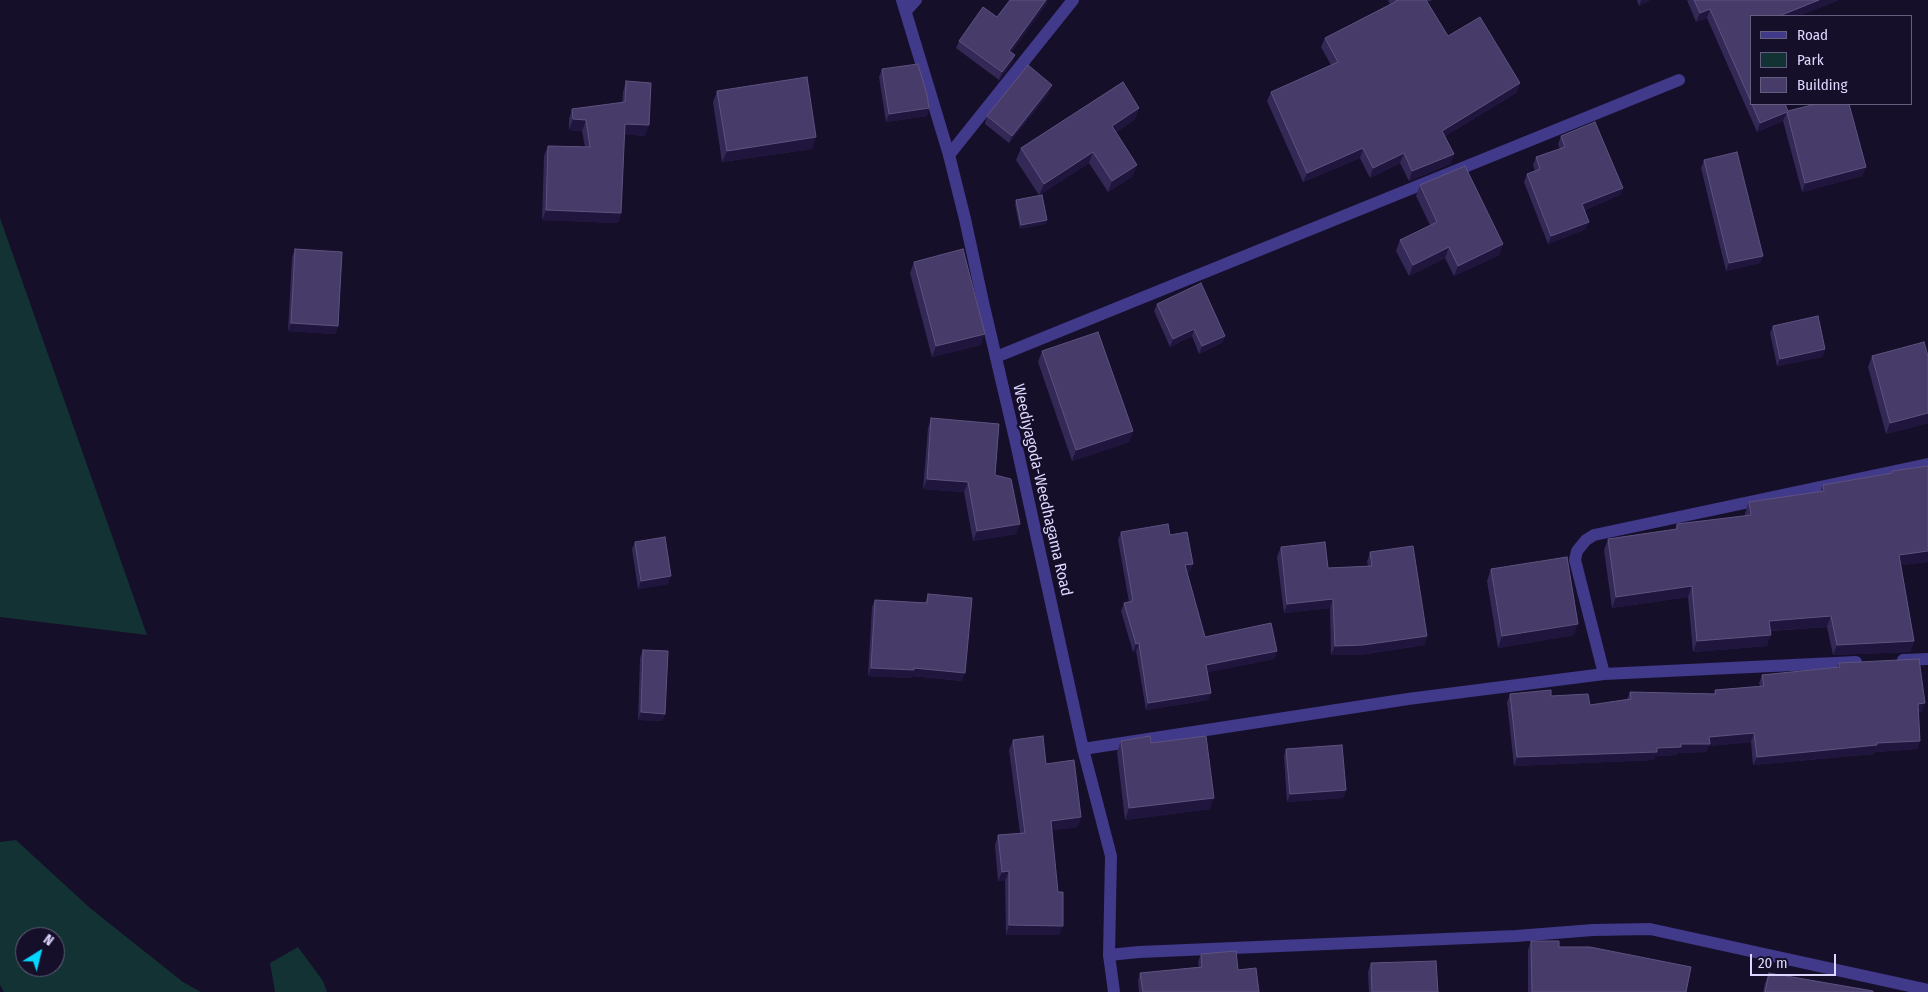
<!DOCTYPE html>
<style>
body{margin:0}
#map{position:relative;width:1928px;height:992px;overflow:hidden;background:#150f29;font-family:"Fira Sans Condensed",sans-serif}
canvas{display:block}
.legend{position:absolute;left:1750px;top:15px;width:162px;height:90px;box-sizing:border-box;background:#150f29;border:1px solid #655f7f;margin:0;padding:6px 9px;list-style:none;font-size:15px;color:#ded7ff}
.legend li{display:flex;align-items:center;gap:10px;height:25px}
.legend b{width:25px;border:1px solid #655f7f}
.north{position:absolute;left:15px;top:927px;width:50px;height:50px;box-sizing:border-box;background:#150f29;border:1px solid #655f7f;border-radius:50%;rotate:36deg;font-size:14px;font-weight:700;line-height:20px;text-align:center;color:#ded7ff}
.north::after{content:'';display:block;margin:auto;width:18px;height:22px;background:#03d6ff;clip-path:polygon(50% 0,100% 100%,50% 72%,0 100%)}
.scale{position:absolute;left:1750px;top:954px;width:86px;height:22px;box-sizing:border-box;border:2px solid #ded7ff;border-top:0;padding-left:6px;font-size:15px;line-height:18px;white-space:nowrap;color:#ded7ff;-webkit-text-stroke:4px #150f29;paint-order:stroke}
</style>
<div id="map">
<canvas width="1928" height="992"></canvas>
<ul class="legend">
<li><b style="height:6px;background:#413989"></b>Road</li>
<li><b style="height:14px;background:#123233"></b>Park</li>
<li><b style="height:14px;background:#463b69"></b>Building</li>
</ul>
<div class="north">N</div>
<div class="scale">20 m</div>
</div>
<script>
const ctx = document.querySelector('canvas').getContext('2d');
ctx.lineJoin = 'round';
function fill(path, color) {
  ctx.fillStyle = color;
  ctx.fill(path, 'evenodd');
}
function poly(rows) {
  const path = new Path2D();
  for (const r of rows) {
    path.moveTo(r[0], r[1]);
    for (let i = 2; i < r.length; i += 2) path.lineTo(r[i], r[i + 1]);
  }
  return path;
}
function strokePath(path, color, width, dash) {
  ctx.strokeStyle = color;
  ctx.lineWidth = width;
  ctx.lineCap = dash ? 'butt' : 'round';
  ctx.setLineDash(dash || []);
  ctx.stroke(path);
}
function label(font, color, halo, rows, align = 'center') {
  ctx.font = font + ' "Fira Sans Condensed",sans-serif';
  ctx.lineWidth = 5;
  ctx.setLineDash([]);
  ctx.textBaseline = 'middle';
  ctx.strokeStyle = halo;
  ctx.fillStyle = color;
  for (const [text, x, y, turn = 0] of rows) {
    ctx.save();
    ctx.translate(x, y);
    ctx.rotate((+turn || 0) * Math.PI / 180);
    ctx.textAlign = isNaN(turn) ? turn : align;
    if (halo) ctx.strokeText(text, 0, 0);
    ctx.fillText(text, 0, 0);
    ctx.restore();
  }
}
fill(poly([
 [0,218,147,635,0,617],
 [16,840,90,908,183,982,201,992,4,992,0,985,0,842],
 [25,937,55,937,55,967,25,967],
 [298,947,323,981,327,992,275,992,270,963]
]), '#123233');
strokePath(poly([
 [906,11,916,0],
 [949,155,1073,0],
 [996,357,1679,80],
 [1903,660,1928,659],
 [1604,674,1575,560,1577,551,1586,540,1594,535,1928,464],
 [1083,749,1408,699,1604,674,1856,662],
 [1109,955,1139,952,1516,936,1593,930,1650,929,1928,990]
]), '#413989', 12);
strokePath(poly([
 [902,0,949,155,965,219,983,302,1016,443,1083,749,1111,856,1109,955,1114,992]
]), '#413989', 12);
fill(poly([
 [1388,0,1433,0,1427,2,1448,36,1520,83,1516,93,1445,136,1454,154,1450,164,1409,181,1400,163,1370,178,1360,158,1303,182,1267,101,1271,92,1331,65,1321,47,1325,38,1390,4],
 [1637,0,1650,0,1639,6],
 [1687,0,1839,0,1798,16,1752,16,1752,104,1788,111,1866,167,1862,176,1802,192,1783,121,1757,132,1707,18,1696,22],
 [1047,3,1011,52,1015,55,1012,63,999,80,956,48,959,41,997,17],
 [882,69,929,108,927,116,886,122,879,77],
 [626,81,645,136,624,134,621,213,618,223,542,220,544,156,548,146,585,147,582,131,569,130,569,119,572,109,622,103,623,92],
 [717,91,812,149,722,162,713,102],
 [1049,93,1009,143,985,124,987,116],
 [1139,108,1135,119,1116,132,1133,176,1108,192,1089,163,1039,195,1016,160,1021,148],
 [1561,136,1623,188,1620,195,1585,210,1586,229,1548,244,1524,182,1527,174,1535,171,1533,165,1536,157,1560,149,1558,144],
 [1704,160,1763,256,1760,263,1726,271,1701,168],
 [1420,185,1503,244,1499,255,1454,276,1445,258,1409,276,1396,251,1400,240,1430,225,1416,196],
 [1016,200,1047,220,1045,224,1020,229,1015,204],
 [295,249,338,326,335,334,288,331,292,257],
 [914,262,981,345,932,357,910,273],
 [1157,304,1225,336,1222,343,1199,354,1192,336,1170,347,1154,311],
 [1773,326,1825,349,1822,357,1777,366,1770,333],
 [1042,351,1133,431,1129,442,1072,461,1038,362],
 [1872,356,1928,356,1928,423,1886,434,1868,367],
 [931,418,1016,534,973,541,964,492,923,489,928,428],
 [1928,466,1928,562,1901,565,1914,641,1910,652,1833,655,1827,627,1770,631,1767,646,1693,652,1688,597,1612,608,1604,550,1608,539,1675,529,1677,524,1745,516,1745,513,1749,502,1820,492,1823,485,1891,473,1892,471],
 [1121,532,1170,535,1190,572,1187,572,1205,637,1277,651,1274,659,1208,672,1211,693,1208,700,1146,710,1136,651,1133,652,1121,611,1124,603,1129,602,1118,540],
 [635,542,668,584,638,589,632,549],
 [1281,547,1328,568,1368,566,1367,562,1370,552,1427,636,1424,645,1360,655,1331,655,1330,608,1284,613,1277,557],
 [1491,569,1574,635,1498,648,1487,581],
 [928,594,962,681,912,676,911,678,868,676,872,607,875,600,925,603],
 [643,650,665,714,662,721,638,720,640,658],
 [1839,663,1922,712,1918,712,1920,741,1917,749,1875,752,1874,754,1753,765,1751,742,1709,746,1706,752,1678,753,1677,755,1655,756,1654,760,1514,766,1507,702,1510,694,1551,696,1590,705,1627,699,1630,692,1714,694,1715,690,1760,686,1759,683,1762,675,1837,667],
 [1013,740,1046,764,1078,827,1052,830,1059,935,1006,935,1005,881,998,881,995,845,998,835,1020,833,1009,750],
 [1121,741,1151,743,1210,809,1125,820,1117,752],
 [1286,749,1346,790,1343,798,1287,802,1284,756],
 [1531,941,1559,947,1686,992,1528,992,1528,950],
 [1201,954,1238,970,1259,992,1139,992,1138,981,1140,973,1199,967,1198,962],
 [1371,963,1438,992,1369,992,1368,972],
 [1769,973,1873,992,1763,992,1765,983]
]), '#342857');
fill(poly([
 [1046,0,1048,0,1047,3,1007,59,1009,51],
 [1641,0,1650,0,1639,6],
 [1819,0,1839,0,1798,16,1779,16],
 [1710,9,1707,18,1696,22,1700,13],
 [1015,55,1012,63,999,80,1002,72],
 [1520,83,1516,93,1438,140,1442,131],
 [1052,85,1049,93,1009,143,1012,136],
 [929,108,927,116,886,122,889,114],
 [1139,108,1135,119,1108,137,1112,126],
 [1787,112,1783,121,1757,132,1760,123],
 [573,119,586,120,582,131,569,130],
 [625,124,649,125,645,136,621,134],
 [816,137,812,149,722,162,727,151],
 [1363,148,1360,158,1303,182,1307,173],
 [1093,152,1089,163,1039,195,1044,184],
 [1404,153,1400,163,1370,178,1373,168],
 [1454,154,1450,164,1409,181,1412,171],
 [1137,165,1133,176,1108,192,1112,181],
 [1866,167,1862,176,1802,192,1805,183],
 [1623,188,1620,195,1580,212,1582,204],
 [546,210,621,213,618,223,542,220],
 [1047,220,1045,224,1020,229,1021,225],
 [1589,222,1586,229,1548,244,1551,236],
 [1503,244,1499,255,1454,276,1458,266],
 [1449,247,1445,258,1409,276,1413,265],
 [1763,256,1760,263,1726,271,1729,263],
 [291,323,338,326,335,334,288,331],
 [1194,329,1192,336,1170,347,1173,339],
 [985,334,981,345,932,357,936,346],
 [1225,336,1222,343,1199,354,1202,346],
 [1825,349,1822,357,1777,366,1780,359],
 [1928,413,1928,423,1886,434,1890,423],
 [1133,431,1129,442,1072,461,1076,450],
 [927,479,968,482,964,492,923,489],
 [1020,524,1016,534,973,541,977,531],
 [1928,551,1928,562,1895,566,1899,555],
 [1193,564,1190,572,1183,573,1185,565],
 [671,576,668,584,638,589,641,581],
 [1692,586,1688,597,1612,608,1616,597],
 [1333,599,1330,608,1284,613,1287,604],
 [1831,616,1827,627,1765,631,1769,621],
 [1578,624,1574,635,1498,648,1502,636],
 [1771,635,1767,646,1693,652,1697,641],
 [1427,636,1424,645,1360,655,1331,655,1335,646],
 [1914,641,1910,652,1833,655,1837,645],
 [1139,643,1136,651,1133,652,1136,644],
 [1277,651,1274,659,1204,673,1206,665],
 [871,668,914,668,965,673,962,681,912,676,911,678,868,676],
 [1211,693,1208,700,1146,710,1148,703],
 [1925,703,1922,712,1915,713,1918,704],
 [641,712,665,714,662,721,638,720],
 [1754,733,1751,742,1709,746,1706,752,1678,753,1677,755,1655,756,1654,760,1514,766,1517,757,1657,748,1681,744,1709,737],
 [1920,741,1917,749,1875,752,1874,754,1753,765,1757,757,1877,743],
 [1346,790,1343,798,1287,802,1290,794],
 [1214,798,1210,809,1125,820,1129,808],
 [1081,817,1078,827,1047,831,1051,821],
 [1009,871,1005,881,998,881,1002,872],
 [1009,925,1063,926,1059,935,1006,935]
]), '#20163d');
const building = poly([
 [1010,0,1046,0,1009,51,1015,55,1002,72,959,41,983,7,997,17,1010,0],
 [1396,0,1426,0,1448,36,1480,17,1520,83,1442,131,1454,154,1412,171,1404,153,1373,168,1363,148,1307,173,1271,92,1338,62,1325,38,1397,1,1396,0],
 [1694,0,1819,0,1779,16,1752,16,1752,27,1751,27,1752,30,1752,104,1710,9,1700,13,1694,0],
 [918,64,927,95,929,108,889,114,882,69,918,64],
 [1028,65,1052,85,1012,136,987,116,1028,65],
 [807,77,816,137,727,151,717,91,807,77],
 [626,81,651,83,649,125,625,124,621,213,546,210,548,146,590,147,586,120,573,119,572,109,625,102,626,81],
 [1123,82,1139,108,1112,126,1137,165,1112,181,1093,152,1044,184,1021,148,1123,82],
 [1752,104,1785,104,1788,111,1816,104,1849,104,1866,167,1805,183,1787,112,1760,123,1752,104],
 [1595,122,1623,188,1582,204,1589,222,1551,236,1527,174,1540,169,1536,157,1565,147,1561,136,1595,122],
 [1737,152,1763,256,1729,263,1704,160,1737,152],
 [1465,166,1503,244,1458,266,1449,247,1413,265,1400,240,1437,222,1420,185,1465,166],
 [1042,195,1047,220,1021,225,1016,200,1042,195],
 [295,249,342,252,338,326,291,323,295,249],
 [963,249,985,334,936,346,914,262,963,249],
 [1201,283,1225,336,1202,346,1194,329,1173,339,1157,304,1201,283],
 [1818,316,1825,349,1780,359,1773,326,1818,316],
 [1098,332,1133,431,1076,450,1042,351,1098,332],
 [1924,342,1928,356,1928,413,1890,423,1872,356,1924,342],
 [931,418,999,424,995,475,1011,479,1020,524,977,531,968,482,927,479,931,418],
 [1928,466,1928,551,1899,555,1914,641,1837,645,1831,616,1769,621,1771,635,1697,641,1692,586,1616,597,1608,539,1677,529,1677,524,1751,515,1749,502,1824,491,1823,485,1892,473,1892,471,1928,466],
 [1168,524,1170,535,1187,532,1193,564,1185,565,1205,637,1271,623,1277,651,1206,665,1211,693,1148,703,1139,643,1136,644,1124,603,1133,601,1121,532,1168,524],
 [665,537,671,576,641,581,635,542,665,537],
 [1325,542,1328,568,1372,566,1370,552,1413,546,1427,636,1363,645,1335,646,1333,599,1287,604,1281,547,1325,542],
 [1567,557,1578,624,1502,636,1491,569,1567,557],
 [928,594,972,598,965,673,914,668,914,670,871,668,875,600,927,603,928,594],
 [643,650,668,651,665,714,641,712,643,650],
 [1919,659,1925,703,1918,704,1920,741,1877,743,1877,745,1757,757,1754,733,1709,737,1710,744,1681,744,1681,747,1657,748,1657,752,1517,757,1510,694,1551,690,1551,696,1588,694,1590,705,1631,699,1630,692,1716,694,1715,690,1764,686,1762,675,1840,667,1839,663,1919,659],
 [1043,736,1046,764,1074,760,1081,817,1051,821,1058,892,1063,892,1063,926,1009,925,1009,871,1002,872,998,835,1025,833,1013,740,1043,736],
 [1150,736,1151,743,1206,736,1214,798,1129,808,1121,741,1150,736],
 [1342,745,1346,790,1290,794,1286,749,1342,745],
 [1531,941,1559,941,1559,947,1590,947,1691,967,1686,992,1532,992,1531,941],
 [1236,951,1238,970,1256,968,1259,992,1143,992,1140,973,1202,967,1201,954,1236,951],
 [1436,961,1438,992,1372,992,1371,963,1436,961],
 [1769,973,1873,991,1873,992,1765,992,1769,973]
]);
fill(building, '#463b69');
strokePath(building, '#5e5380', 1);
label('16px', '#ded7ff', '#150f29', [
 ["Weediyagoda-Weedhagama Road",1042,490,77]
]);
</script>
